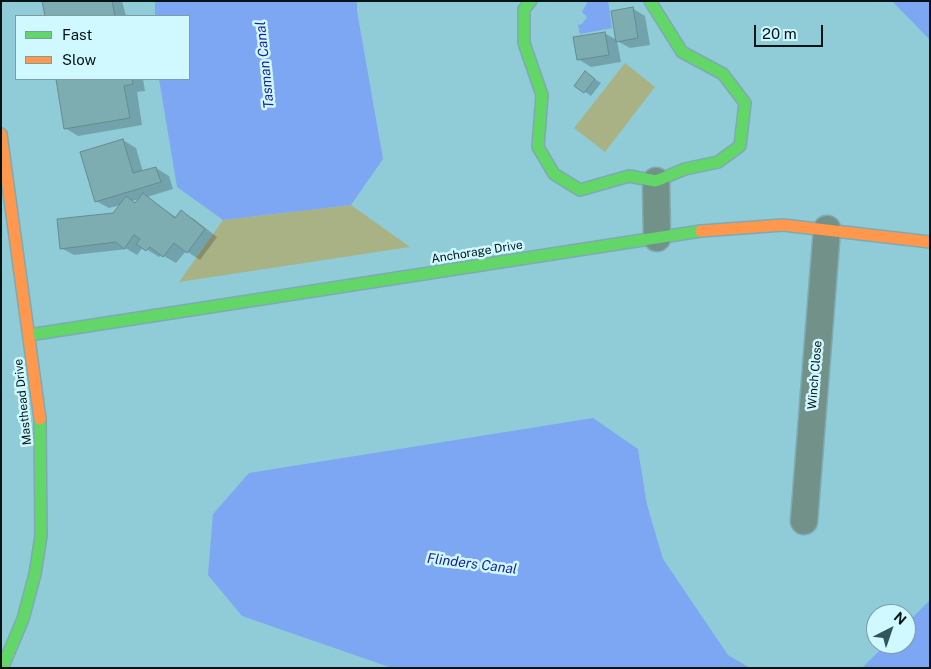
<!DOCTYPE html>
<style>
body{margin:0}
#map{position:relative;width:931px;height:669px;overflow:hidden;background:#8fccd7;font-family:"Public Sans",sans-serif}
canvas{display:block}
.frame{position:absolute;inset:0;border:2px solid #001418;pointer-events:none}
.legend{position:absolute;left:15px;top:15px;width:175px;height:65px;box-sizing:border-box;background:#d0f8ff;border:1px solid #7d9da3;margin:0;padding:6px 9px;list-style:none;font-size:15px;color:#001418}
.legend li{display:flex;align-items:center;gap:10px;height:25px}
.legend b{width:25px;border:1px solid #7d9da3}
.north{position:absolute;left:866px;top:604px;width:50px;height:50px;box-sizing:border-box;background:#d0f8ff;border:1px solid #7d9da3;border-radius:50%;rotate:41deg;font-size:14px;font-weight:700;line-height:20px;text-align:center;color:#001418}
.north::after{content:'';display:block;margin:auto;width:18px;height:22px;background:#32545b;clip-path:polygon(50% 0,100% 100%,50% 72%,0 100%)}
.scale{position:absolute;left:754px;top:25px;width:69px;height:22px;box-sizing:border-box;border:2px solid #001418;border-top:0;padding-left:6px;font-size:15px;line-height:18px;white-space:nowrap;color:#001418;-webkit-text-stroke:4px #d0f8ff;paint-order:stroke}
</style>
<div id="map">
<canvas width="931" height="669"></canvas>
<div class="frame"></div>
<ul class="legend">
<li><b style="height:6px;background:#63d668"></b>Fast</li>
<li><b style="height:6px;background:#ff974d"></b>Slow</li>
</ul>
<div class="north">N</div>
<div class="scale">20 m</div>
</div>
<script>
const ctx = document.querySelector('canvas').getContext('2d');
ctx.lineJoin = 'round';
function fill(path, color) {
  ctx.fillStyle = color;
  ctx.fill(path, 'evenodd');
}
function poly(rows) {
  const path = new Path2D();
  for (const r of rows) {
    path.moveTo(r[0], r[1]);
    for (let i = 2; i < r.length; i += 2) path.lineTo(r[i], r[i + 1]);
  }
  return path;
}
function strokePath(path, color, width, dash) {
  ctx.strokeStyle = color;
  ctx.lineWidth = width;
  ctx.lineCap = dash ? 'butt' : 'round';
  ctx.setLineDash(dash || []);
  ctx.stroke(path);
}
function label(font, color, halo, rows, align = 'center') {
  ctx.font = font + ' "Public Sans",sans-serif';
  ctx.lineWidth = 5;
  ctx.setLineDash([]);
  ctx.textBaseline = 'middle';
  ctx.strokeStyle = halo;
  ctx.fillStyle = color;
  for (const [text, x, y, turn = 0] of rows) {
    ctx.save();
    ctx.translate(x, y);
    ctx.rotate((+turn || 0) * Math.PI / 180);
    ctx.textAlign = isNaN(turn) ? turn : align;
    if (halo) ctx.strokeText(text, 0, 0);
    ctx.fillText(text, 0, 0);
    ctx.restore();
  }
}
fill(poly([
 [625,63,655,87,605,152,574,128],
 [351,205,410,247,179,282,223,220]
]), '#a9b284');
fill(poly([
 [155,1,357,1,357,11,383,159,351,205,223,220,177,187,159,79,189,79,189,16,155,16],
 [588,1,608,1,612,28,580,34,578,25,582,24,587,17,582,12],
 [892,1,930,1,930,40],
 [593,418,638,449,647,505,663,559,728,655,750,668,392,668,242,616,208,575,213,514,249,473],
 [930,600,930,668,862,668,886,644,906,644,906,624]
]), '#7ea7f3');
fill(poly([
 [43,1,122,1,126,16,46,16],
 [632,8,645,16,650,45,630,48,617,41,621,62,591,67,578,59,604,33,617,40],
 [586,73,601,83,591,96,576,85],
 [57,79,143,79,145,91,137,92,142,125,78,136,65,128],
 [123,140,136,148,143,172,156,168,169,176,173,189,147,197,177,218,181,212,194,219,217,237,200,260,186,251,176,263,162,255,159,257,143,247,137,255,127,249,74,255,61,248,114,214,121,205,109,208,96,201],
 [140,199,137,204,132,201]
]), '#0003');
const building = poly([
 [42,1,112,1,115,16,45,16,42,1],
 [633,7,638,38,616,42,611,11,633,7],
 [605,32,609,55,577,60,573,37,605,32],
 [585,71,595,79,584,93,574,86,585,71],
 [56,79,132,79,133,84,124,86,130,118,64,129,56,79],
 [123,139,133,173,156,167,161,182,95,202,80,152,123,139],
 [143,193,175,218,181,210,205,229,187,253,174,243,163,257,150,247,146,251,136,244,140,239,134,235,124,249,116,242,60,249,57,219,113,213,126,196,135,203,143,193]
]);
fill(building, '#7eadb1');
strokePath(building, '#648b8f', 1);
const street = poly([
 [656,181,657,238],
 [804,521,827,229]
]);
const fast = poly([
 [531,1,524,9,524,43,542,95,538,147,554,174,580,190,629,176,656,181,685,169,718,162,740,146,745,103,723,74,682,52,650,1],
 [29,335,701,231],
 [4,664,23,619,35,574,41,536,40,419]
]);
const slow = poly([
 [1,134,40,419],
 [701,231,783,225,930,242]
]);
strokePath(street, '#7eaab3', 29);
strokePath(fast, '#7eaab3', 14);
strokePath(slow, '#7eaab3', 14);
strokePath(street, '#729289', 26);
strokePath(fast, '#63d668', 11);
strokePath(slow, '#ff974d', 11);
label('12px', '#001418', '#d0f8ff', [
 ["Anchorage Drive",477,252,-9],
 ["Winch Close",815,375,-85],
 ["Masthead Drive",23,402,-96]
]);
label('italic 14px', '#191f97', '#d0f8ff', [
 ["Tasman Canal",265,65,-96],
 ["Flinders Canal",472,564,7]
]);
</script>
